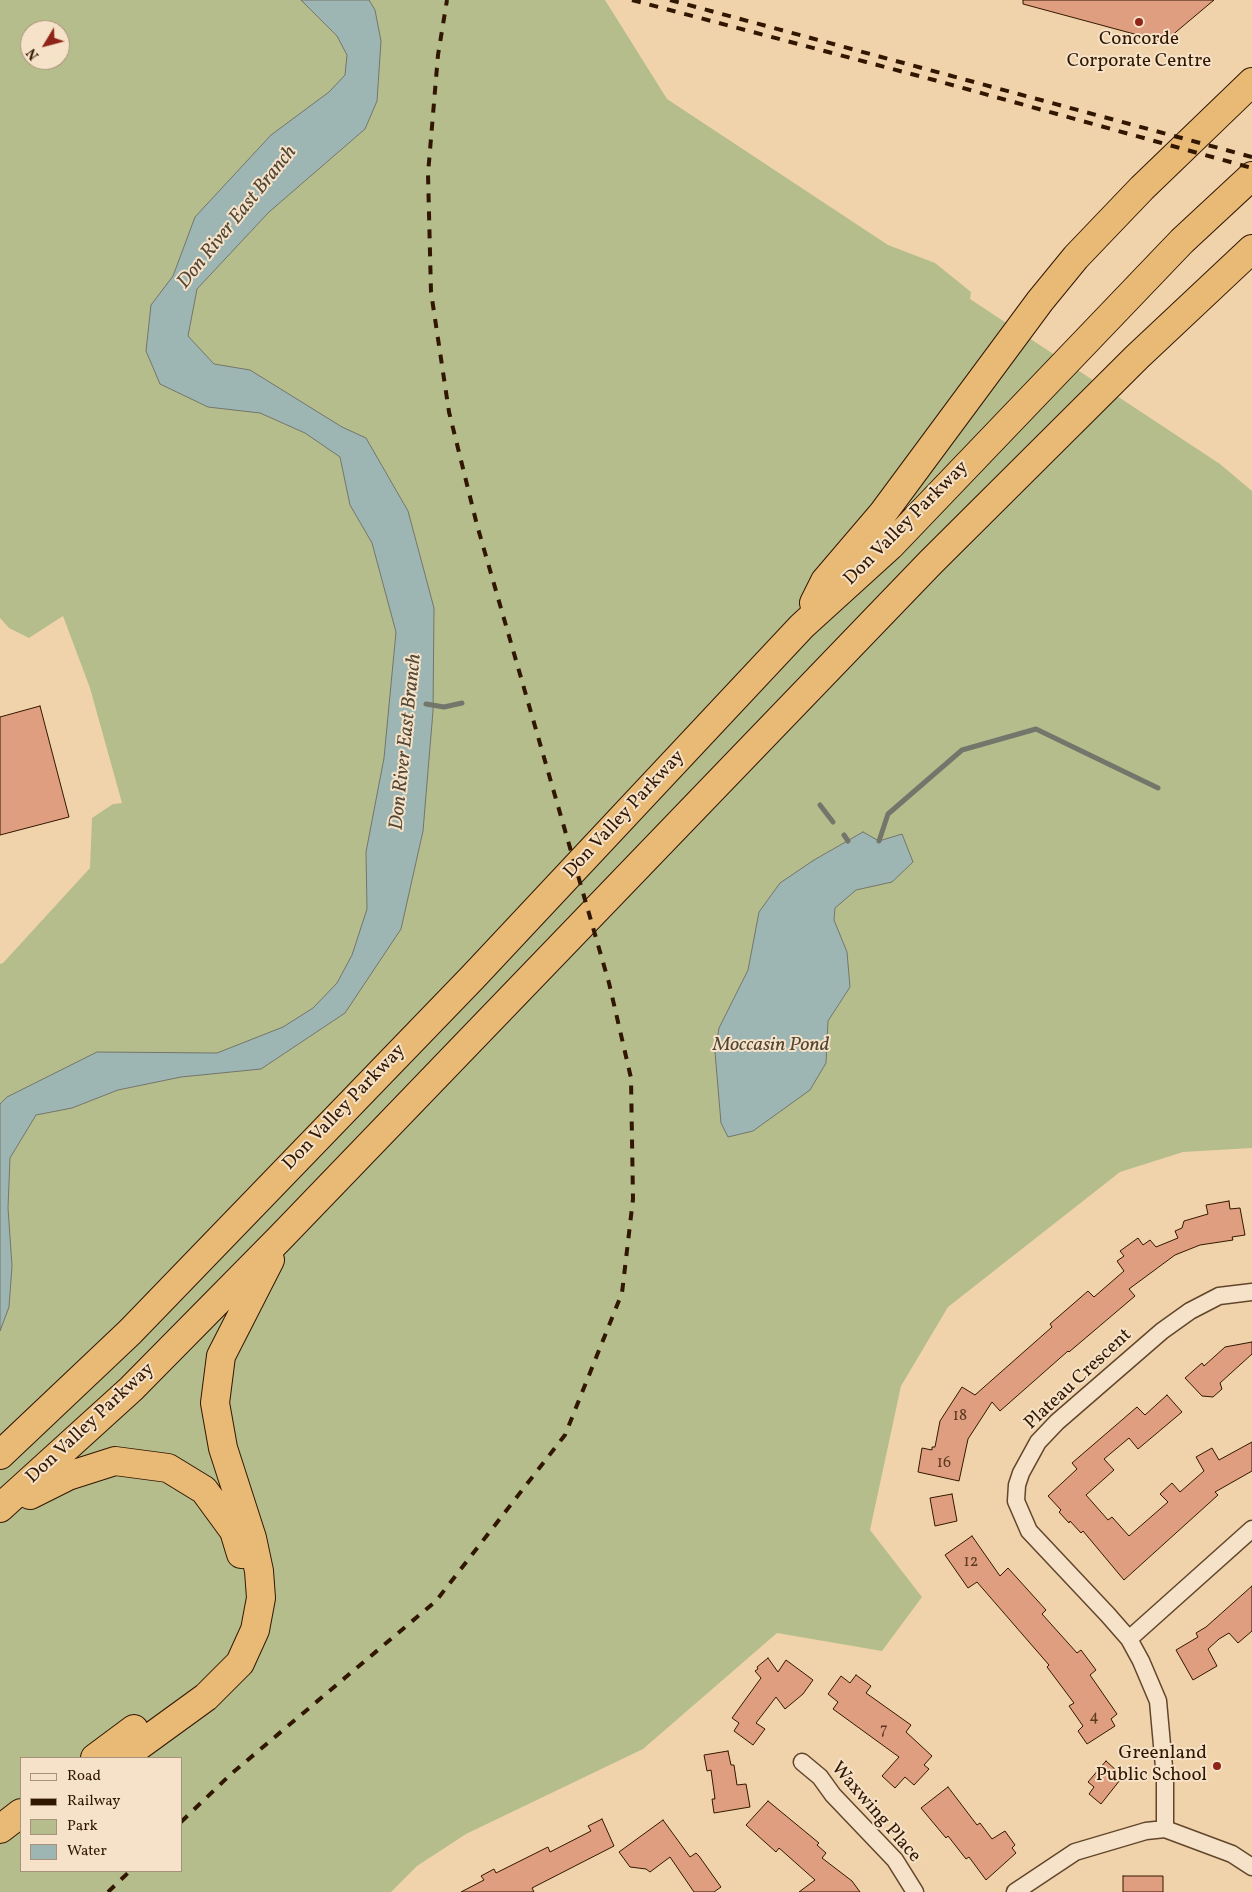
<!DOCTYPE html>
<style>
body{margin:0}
#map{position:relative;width:1252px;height:1892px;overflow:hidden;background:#f0d3ab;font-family:Vollkorn,serif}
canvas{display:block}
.legend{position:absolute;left:20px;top:1757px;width:162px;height:115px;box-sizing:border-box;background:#f5e2c8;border:1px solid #a79178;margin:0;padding:6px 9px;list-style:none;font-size:15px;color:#321700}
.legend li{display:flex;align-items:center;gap:10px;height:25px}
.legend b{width:25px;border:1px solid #a79178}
.north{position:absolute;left:20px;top:20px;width:50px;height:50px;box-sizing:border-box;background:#f5e2c8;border:1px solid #a79178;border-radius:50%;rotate:233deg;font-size:14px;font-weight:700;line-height:20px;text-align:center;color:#321700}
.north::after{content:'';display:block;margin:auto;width:18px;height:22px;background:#8f2418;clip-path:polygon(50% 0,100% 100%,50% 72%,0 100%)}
</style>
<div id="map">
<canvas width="1252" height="1892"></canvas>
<ul class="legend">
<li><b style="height:6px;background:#f5e2c8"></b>Road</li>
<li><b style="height:6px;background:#321700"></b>Railway</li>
<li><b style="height:14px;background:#b6bd8c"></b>Park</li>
<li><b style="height:14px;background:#9eb6b3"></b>Water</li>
</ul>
<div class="north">N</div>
</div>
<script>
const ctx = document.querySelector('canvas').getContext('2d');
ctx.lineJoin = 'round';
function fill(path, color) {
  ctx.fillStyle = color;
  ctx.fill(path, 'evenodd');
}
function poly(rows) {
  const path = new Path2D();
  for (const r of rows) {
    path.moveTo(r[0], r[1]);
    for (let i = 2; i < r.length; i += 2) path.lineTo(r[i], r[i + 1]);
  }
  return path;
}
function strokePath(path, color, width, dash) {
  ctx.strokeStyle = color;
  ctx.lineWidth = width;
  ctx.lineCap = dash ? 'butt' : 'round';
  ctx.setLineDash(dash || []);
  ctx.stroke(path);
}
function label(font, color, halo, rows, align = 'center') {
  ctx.font = font + ' Vollkorn,serif';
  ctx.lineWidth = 4;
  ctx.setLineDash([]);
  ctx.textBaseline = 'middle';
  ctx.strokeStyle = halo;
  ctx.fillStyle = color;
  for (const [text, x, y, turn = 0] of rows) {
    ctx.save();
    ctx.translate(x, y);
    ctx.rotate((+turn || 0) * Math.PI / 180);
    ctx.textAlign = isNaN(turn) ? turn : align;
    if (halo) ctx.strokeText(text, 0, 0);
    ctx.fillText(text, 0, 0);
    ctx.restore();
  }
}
fill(poly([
 [0,0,605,0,667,99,888,245,935,263,971,292,970,299,1220,464,1252,491,1252,1148,1183,1152,1120,1172,948,1307,901,1386,870,1530,922,1597,882,1651,777,1633,643,1749,466,1834,417,1866,391,1892,0,1892,0,964,3,963,90,868,92,818,113,804,122,803,90,688,63,616,29,638,9,628,0,618],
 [30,30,60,30,60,60,30,60],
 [21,1758,181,1758,181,1871,21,1871]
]), '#b6bd8c');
const water = poly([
 [301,0,369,0,375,10,381,41,377,101,365,129,269,212,197,289,188,336,214,364,250,370,342,427,366,438,408,511,434,608,433,711,423,831,401,929,345,1013,261,1069,181,1077,118,1090,72,1108,36,1115,10,1158,8,1208,12,1266,9,1307,0,1331,0,1104,7,1097,97,1052,217,1053,283,1027,313,1008,337,983,352,955,367,909,366,852,384,758,396,632,372,543,350,505,340,457,305,433,260,413,208,407,160,384,146,351,151,305,173,276,195,217,271,135,329,92,345,75,347,55,337,36,301,0],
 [863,832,879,841,902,834,913,862,892,882,856,890,835,908,834,920,847,952,850,987,828,1021,826,1063,810,1090,753,1131,728,1137,721,1123,715,1052,719,1028,748,970,759,912,780,883,814,860,863,832]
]);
fill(water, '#9eb6b3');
strokePath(water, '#73766b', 1);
strokePath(poly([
 [426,704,444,707,462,703],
 [820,805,833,822],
 [844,835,848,841],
 [879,841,888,814,962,750,1036,729,1158,788]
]), '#73766b', 5);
const building = poly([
 [1023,0,1214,0,1164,42,1023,4,1023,0],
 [40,706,69,817,0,835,0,717,40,706],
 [1229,1201,1230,1209,1240,1208,1245,1235,1232,1237,1233,1240,1200,1245,1175,1255,1129,1289,1135,1296,1069,1352,1068,1351,1000,1411,992,1402,968,1439,959,1481,918,1472,922,1448,932,1450,932,1447,935,1447,940,1421,962,1387,975,1395,1052,1327,1050,1324,1088,1291,1094,1297,1124,1271,1117,1261,1124,1256,1120,1251,1138,1238,1143,1245,1150,1240,1156,1247,1178,1238,1175,1231,1182,1228,1184,1221,1208,1214,1206,1205,1229,1201],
 [1252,1342,1252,1354,1220,1383,1222,1389,1213,1397,1202,1396,1185,1378,1202,1363,1204,1366,1225,1347,1252,1342],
 [1167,1395,1182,1412,1138,1449,1129,1438,1104,1459,1114,1470,1086,1495,1108,1520,1112,1517,1129,1536,1168,1502,1160,1494,1172,1483,1180,1492,1204,1471,1196,1457,1212,1448,1219,1460,1252,1442,1252,1471,1215,1492,1218,1495,1124,1580,1083,1531,1081,1533,1070,1521,1069,1523,1059,1512,1061,1510,1048,1496,1077,1469,1072,1463,1137,1407,1145,1415,1167,1395],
 [952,1494,957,1521,935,1526,930,1498,952,1494],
 [972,1536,1000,1576,1008,1568,1046,1610,1042,1614,1077,1653,1081,1650,1096,1670,1090,1675,1117,1714,1111,1719,1115,1726,1087,1744,1078,1731,1083,1726,1069,1706,1074,1703,1047,1667,1049,1665,977,1582,968,1588,945,1555,972,1536],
 [1252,1586,1252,1631,1238,1643,1229,1633,1219,1639,1208,1649,1217,1666,1193,1680,1176,1650,1198,1637,1196,1633,1206,1627,1252,1586],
 [768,1658,778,1672,786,1660,813,1680,803,1694,785,1709,776,1697,756,1723,765,1729,753,1745,734,1731,739,1723,732,1718,761,1678,755,1671,758,1669,757,1667,768,1658],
 [856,1675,871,1686,866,1693,911,1725,906,1732,932,1756,924,1765,929,1769,914,1785,905,1777,895,1788,882,1776,899,1757,833,1709,838,1702,828,1694,841,1676,850,1683,856,1675],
 [728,1751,731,1765,734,1765,737,1785,746,1784,750,1807,714,1813,712,1799,715,1799,711,1770,707,1771,704,1755,728,1751],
 [1106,1761,1118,1772,1115,1776,1120,1780,1101,1804,1089,1794,1094,1787,1088,1782,1106,1761],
 [948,1787,977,1825,980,1823,992,1839,1005,1831,1015,1845,1012,1848,1016,1853,986,1880,969,1857,966,1859,948,1836,946,1838,921,1808,948,1787],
 [768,1801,819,1843,817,1845,826,1853,822,1858,852,1881,860,1892,799,1892,815,1880,779,1848,776,1852,746,1825,768,1801],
 [602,1819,614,1846,532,1888,534,1892,461,1892,484,1880,481,1876,494,1869,496,1873,548,1847,550,1852,591,1831,588,1826,602,1819],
 [663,1820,690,1857,696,1853,699,1856,721,1887,714,1892,694,1892,670,1857,650,1872,646,1869,630,1867,619,1852,663,1820],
 [1123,1876,1163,1876,1163,1892,1123,1892,1123,1876]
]);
fill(building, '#df9e7f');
strokePath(building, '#321700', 1);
const street = poly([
 [1129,1639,1252,1529],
 [802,1762,820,1777,833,1795,895,1860,915,1892],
 [1165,1829,1165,1778,1158,1701,1141,1661,1129,1639,1108,1615,1029,1531,1016,1501,1017,1485,1021,1473,1038,1442,1057,1422,1162,1331,1190,1311,1219,1296,1252,1292],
 [1015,1892,1075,1852,1146,1831,1165,1829,1232,1854,1252,1867]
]);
const highway = poly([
 [814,603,825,581,883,513,1040,301,1076,257,1142,188,1252,82],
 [0,1455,130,1332,472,978,802,626,890,546,1182,241,1252,176],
 [30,1495,68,1476,115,1461,168,1468,204,1490,234,1531,241,1554],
 [0,1508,131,1389,280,1238,930,563,1137,357,1252,249],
 [95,1758,134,1729],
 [122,1758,206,1697,240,1663,255,1630,261,1598,259,1571,252,1538,223,1448,215,1403,221,1356,270,1260],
 [0,1829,21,1813]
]);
strokePath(street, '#62462b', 19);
strokePath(highway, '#321700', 30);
strokePath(street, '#f5e2c8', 16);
strokePath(highway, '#e8ba76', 28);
strokePath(poly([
 [632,0,934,80,1252,168],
 [670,0,1252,157],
 [181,1822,231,1774,436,1601,565,1435,622,1293,633,1199,631,1078,609,983,477,525,449,412,431,292,428,174,438,55,447,0],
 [108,1892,130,1871]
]), '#321700', 4, [9, 9]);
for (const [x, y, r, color] of [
 [1139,22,5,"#8f2418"],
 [1217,1766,5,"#8f2418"]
]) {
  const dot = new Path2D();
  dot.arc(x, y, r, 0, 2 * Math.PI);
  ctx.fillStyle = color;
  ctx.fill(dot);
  strokePath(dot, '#f5e2c8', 2);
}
label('16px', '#5d3920', null, [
 ["18",960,1417],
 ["16",944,1464],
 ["12",971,1563],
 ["4",1094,1718],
 ["7",884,1731]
]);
label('19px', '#321700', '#f5e2c8', [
 ["Concorde",1139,41],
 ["Corporate Centre",1139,63],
 ["Greenland",1207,1755,"right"],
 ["Public School",1207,1777,"right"]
]);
label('19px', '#321700', '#f5e2c8', [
 ["Don Valley Parkway",907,524,-45],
 ["Don Valley Parkway",625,815,-47],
 ["Don Valley Parkway",345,1108,-46],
 ["Plateau Crescent",1079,1380,-43],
 ["Don Valley Parkway",91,1424,-43],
 ["Waxwing Place",875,1813,49]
]);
label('italic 20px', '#524736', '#f5e2c8', [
 ["Don River East Branch",238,218,-51],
 ["Don River East Branch",407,742,-84],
 ["Moccasin Pond",771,1046]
]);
</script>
